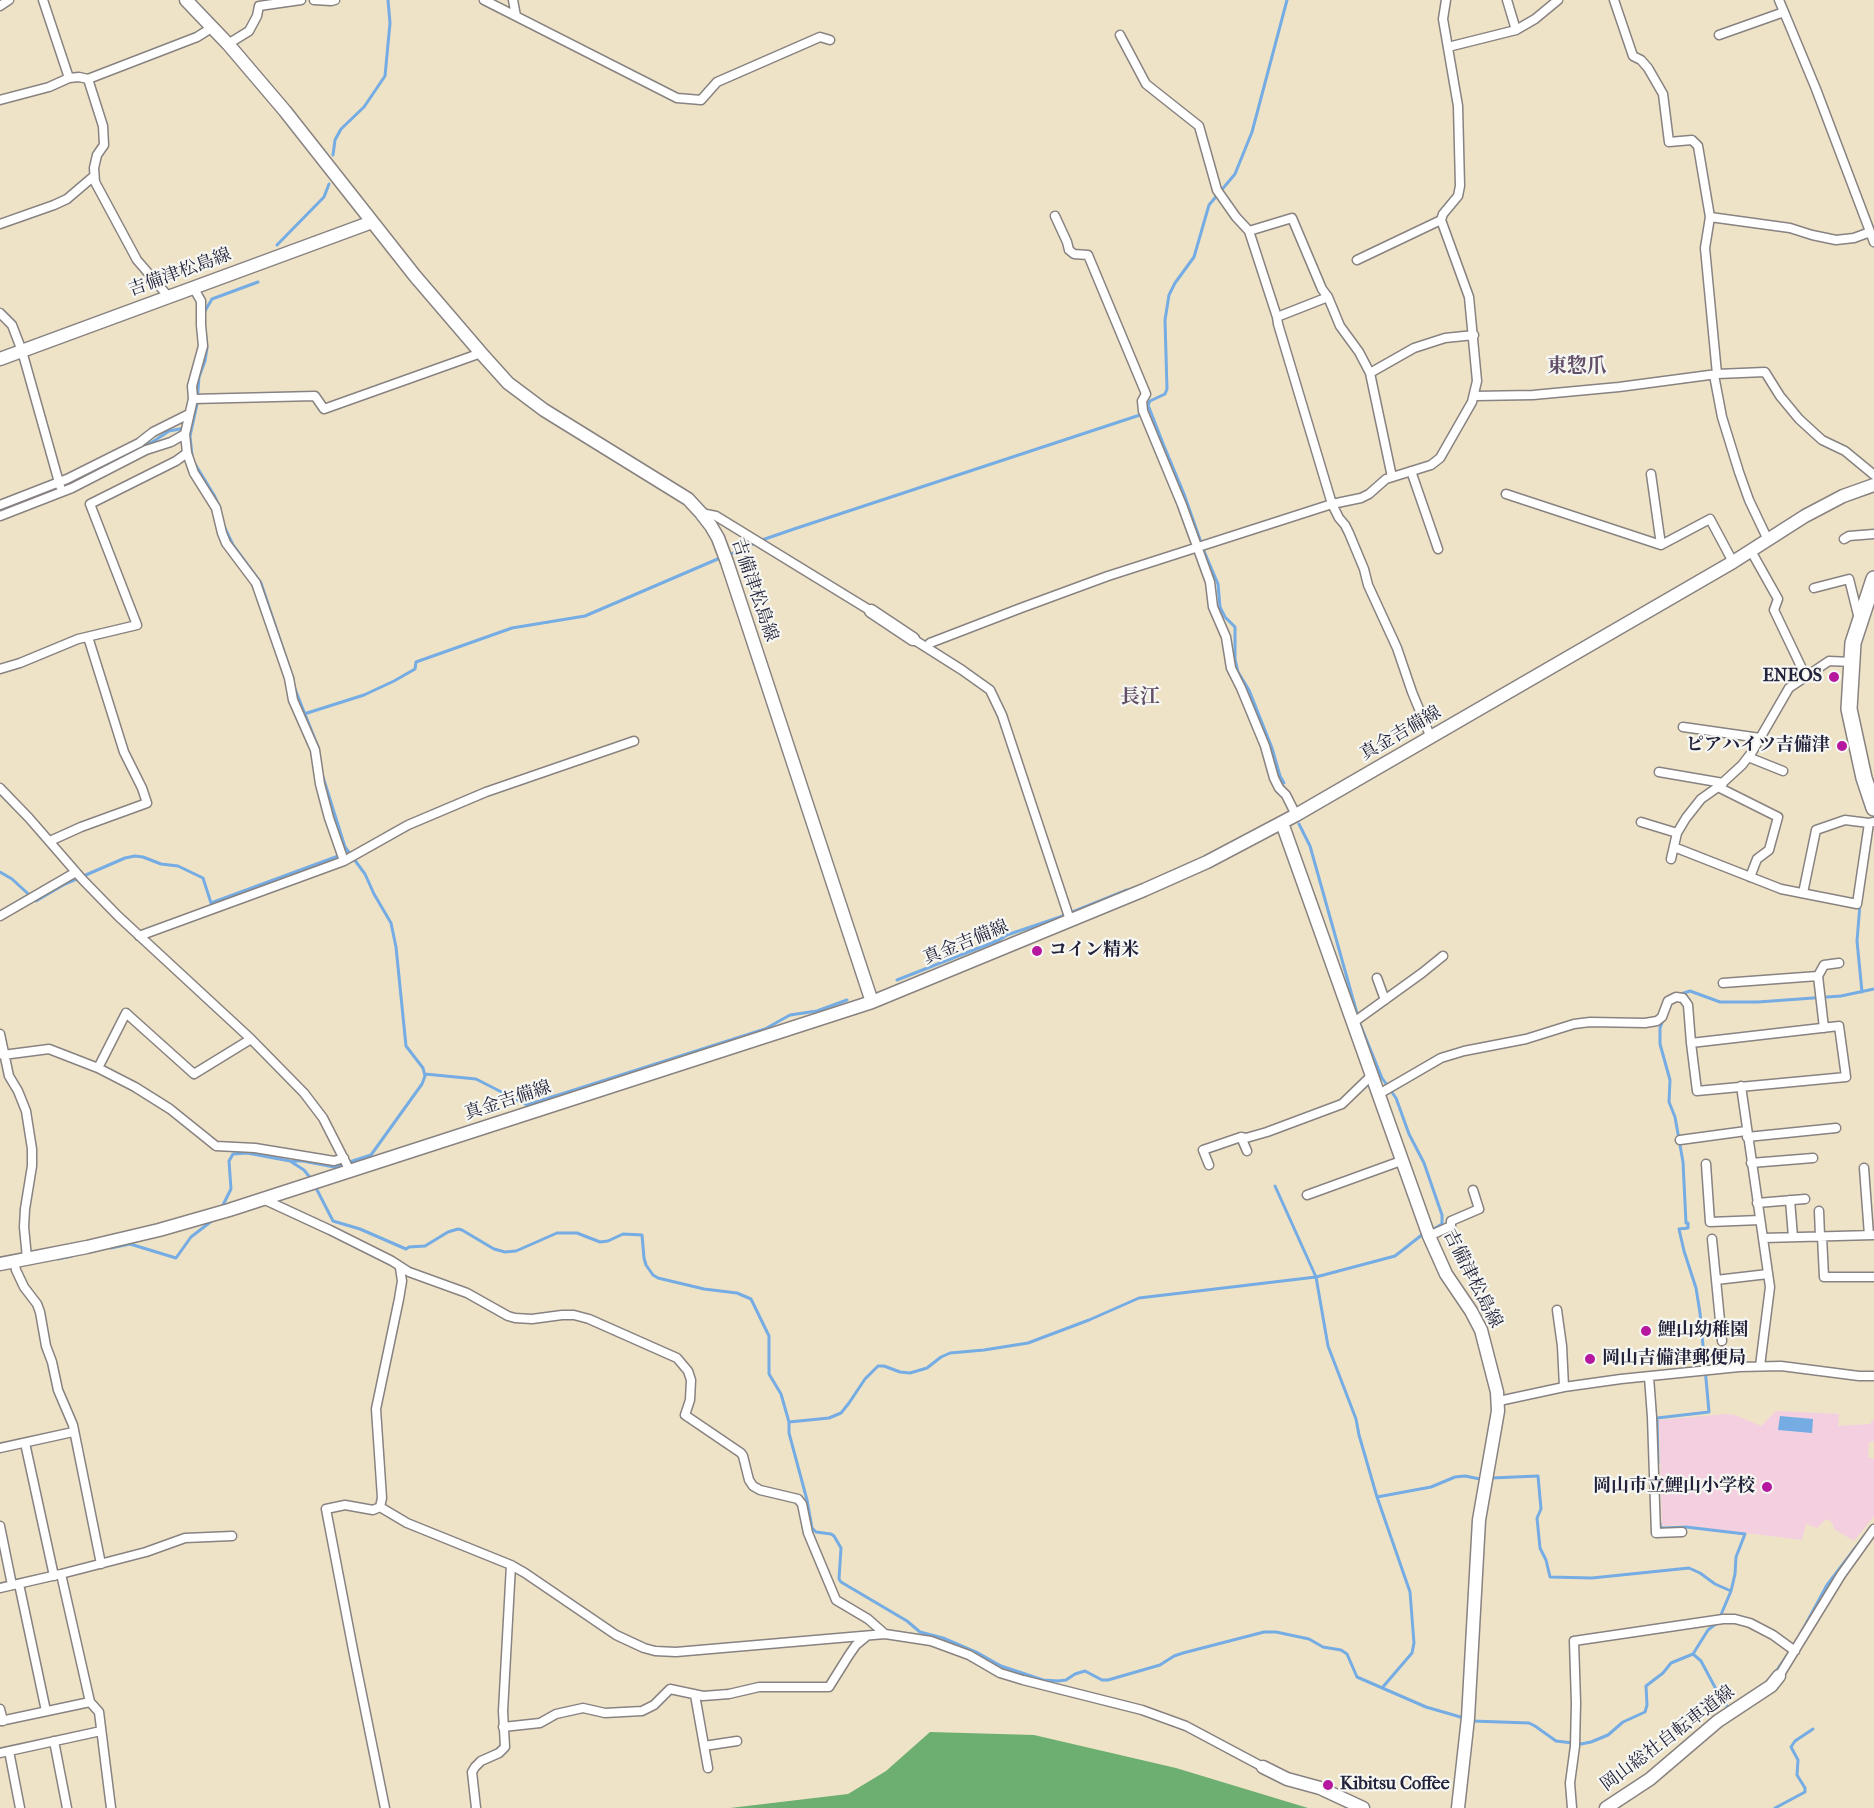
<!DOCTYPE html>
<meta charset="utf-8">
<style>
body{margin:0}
canvas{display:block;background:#eee3c7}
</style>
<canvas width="1874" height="1808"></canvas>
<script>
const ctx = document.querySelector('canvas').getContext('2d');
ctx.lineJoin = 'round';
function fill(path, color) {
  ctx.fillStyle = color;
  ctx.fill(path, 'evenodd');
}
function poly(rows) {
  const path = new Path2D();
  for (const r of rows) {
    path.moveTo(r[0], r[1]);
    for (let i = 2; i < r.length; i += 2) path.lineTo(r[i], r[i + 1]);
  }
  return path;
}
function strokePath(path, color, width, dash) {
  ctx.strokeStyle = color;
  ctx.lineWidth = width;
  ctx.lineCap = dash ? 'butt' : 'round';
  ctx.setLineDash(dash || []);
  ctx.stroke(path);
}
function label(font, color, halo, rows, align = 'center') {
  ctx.font = font + ' "IM FELL French Canon","Noto Serif JP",serif';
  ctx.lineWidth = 4.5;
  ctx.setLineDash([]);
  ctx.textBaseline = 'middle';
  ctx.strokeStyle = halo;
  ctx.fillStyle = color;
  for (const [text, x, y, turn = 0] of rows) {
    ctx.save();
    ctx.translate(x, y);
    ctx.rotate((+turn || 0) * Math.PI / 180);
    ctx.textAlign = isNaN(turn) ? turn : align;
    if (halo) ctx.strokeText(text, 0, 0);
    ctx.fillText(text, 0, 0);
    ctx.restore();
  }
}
fill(poly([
 [1776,1411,1839,1414,1838,1426,1870,1424,1874,1419,1874,1441,1869,1442,1868,1457,1874,1459,1874,1516,1854,1541,1834,1529,1832,1522,1826,1519,1817,1528,1806,1524,1802,1540,1681,1525,1662,1526,1659,1420,1726,1414,1735,1415,1761,1426]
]), '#f3cfe0');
fill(poly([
 [930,1732,1034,1735,1176,1768,1308,1808,730,1808,848,1794,886,1771]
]), '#6dae71');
fill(poly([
 [1780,1416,1813,1419,1812,1433,1778,1430]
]), '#75ace4');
strokePath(poly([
 [333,155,335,140,341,129,364,107,385,76,390,23,388,0],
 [277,245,324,197,329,184],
 [205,311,212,299,258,282],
 [192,455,190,436,197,404,199,377,205,361,207,348,205,329],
 [195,464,214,495,220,508],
 [0,510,69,484,154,441,169,431,185,428],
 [224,526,233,545,261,583,293,679],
 [731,554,762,540,794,529,1143,414],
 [295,689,318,747],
 [304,714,364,695,394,681,415,669,416,662,512,628,585,616,720,558],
 [1284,783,1280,776,1272,748,1249,690,1238,672,1235,659,1235,627,1225,617,1220,607,1218,584,1204,551,1184,494,1164,446,1148,405,1150,401,1165,394,1167,389,1165,320,1169,295,1175,283,1194,257,1209,205,1235,174,1252,132,1287,0],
 [1299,824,1310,846,1360,1024,1382,1078,1396,1098,1409,1134,1424,1163,1442,1215,1442,1224,1432,1230],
 [0,872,12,879,36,901,65,884,125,858,135,856,143,857,161,864,178,866,203,878,211,903,341,855],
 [1860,904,1857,941,1862,992],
 [897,980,999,940,1007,935,1060,917,1127,890],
 [1681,994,1690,991,1720,1002,1758,1002,1841,996,1874,989],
 [425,1074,476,1079,527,1105,765,1029,790,1015,817,1011,847,1000],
 [293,1161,303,1161,334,1167,371,1155,422,1084,425,1076,423,1068,406,1046,396,947,391,923,374,894,365,874,345,847,323,777],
 [315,1186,333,1221,360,1229,406,1249,409,1247,425,1246,448,1232,458,1229,462,1230,494,1249,505,1252,516,1251,557,1233,577,1233,600,1242,608,1241,623,1234,642,1235,644,1258,646,1265,653,1275,658,1278,704,1289,737,1293,751,1299,769,1336,769,1374,781,1394,789,1422,829,1418,841,1413,849,1403,865,1379,878,1366,884,1366,900,1372,910,1373,927,1368,941,1357,950,1353,984,1350,1028,1343,1089,1320,1139,1298,1316,1277,1395,1256,1423,1234],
 [1275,1186,1316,1277,1328,1346,1356,1419,1359,1435,1377,1497,1410,1592,1414,1643,1412,1653,1382,1688],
 [222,1207,231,1189,229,1161,233,1154,247,1153,290,1161,304,1170,312,1180],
 [111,1248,130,1244,176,1258,191,1237,213,1220],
 [58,1259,72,1256],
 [789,1422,789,1433,807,1500,812,1528,816,1532,831,1534,834,1536,841,1548,839,1579,841,1582,907,1621,920,1632,943,1638,978,1653,1001,1666,1043,1680,1058,1681,1066,1680,1075,1674,1085,1671,1102,1680,1108,1680,1160,1665,1174,1656,1183,1653,1264,1632,1276,1632,1309,1639,1323,1647,1341,1650,1347,1654,1357,1677,1426,1707,1464,1718],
 [1658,1463,1657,1418,1709,1412,1700,1313,1696,1288,1684,1251,1679,1229,1688,1228,1688,1223,1686,1223,1683,1162,1675,1117,1669,1102,1670,1080,1660,1044,1660,1028,1663,1020],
 [1491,1478,1538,1476,1541,1509,1537,1518,1540,1548,1546,1560,1550,1577,1592,1578,1689,1568,1700,1573,1715,1584,1731,1591,1720,1617],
 [1377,1497,1431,1487,1455,1477,1465,1476,1480,1479],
 [1660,1523,1660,1527,1663,1528,1686,1527,1745,1534,1736,1557,1735,1574,1731,1591],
 [1801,1633,1827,1585,1866,1534],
 [1693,1654,1708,1630,1717,1623],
 [1775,1673,1788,1654],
 [1472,1721,1529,1723,1535,1726,1556,1741,1581,1744,1591,1742,1608,1735,1623,1722,1645,1712,1647,1705,1646,1686,1663,1673,1671,1663,1693,1654,1701,1661,1717,1691,1727,1706,1729,1707],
 [1775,1808,1805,1792,1805,1788,1797,1775,1798,1760,1791,1747,1795,1741,1813,1729]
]), '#75ace4', 3);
const street = poly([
 [43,0,69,78,79,77,88,79,197,37,213,27],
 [314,0,331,1,335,0],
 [484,0,677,98,701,100,717,82,820,37,830,40],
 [513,0,516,16],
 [1507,0,1516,30,1535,19,1558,0],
 [1614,0,1633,56,1641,60,1648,68,1663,94,1669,142,1692,140,1698,146,1710,217],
 [1779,0,1816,89,1874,242],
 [0,6,9,0],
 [1120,35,1146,84,1199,126,1217,190,1236,217,1249,231,1292,218,1322,289,1328,297,1340,326,1359,352,1370,373,1392,477],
 [1719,35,1784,12],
 [228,44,249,31,257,16,259,6,301,0],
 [1448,47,1516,30],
 [88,79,103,126,104,145,97,155,94,168,95,182,137,260,168,296],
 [0,100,49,87,69,78],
 [1055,216,1067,242,1069,250,1074,254,1088,255,1146,394,1142,401,1143,411,1182,505,1210,582,1213,607,1226,637,1231,668,1241,688,1265,746,1274,778,1279,788,1286,795,1296,815],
 [0,224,54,205,67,199,94,176],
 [1249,231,1277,317],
 [1357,260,1441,220],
 [193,287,201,301,201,325,203,346,192,386,193,399,185,434,187,453,194,473,216,508,222,533,226,543,256,583,289,678,293,700,315,750,320,784,329,818,344,861],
 [1328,297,1277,317,1278,324,1332,504,1339,518,1345,525,1349,533,1364,569,1368,585,1397,648,1412,692,1431,738],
 [0,313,12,325,22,351,60,486],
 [1370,373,1414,348,1445,338,1474,335],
 [1717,374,1705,248,1710,217,1790,228,1812,235,1836,240,1854,238,1870,232],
 [1714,375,1722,417,1739,472,1749,500,1768,540],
 [1475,396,1533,395,1619,387,1717,374,1765,372,1780,396,1799,419,1822,440,1845,451,1874,475],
 [193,399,315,396,324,409,481,353],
 [1411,471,1438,549],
 [1651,474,1661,545],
 [1506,494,1661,545,1710,519,1733,562],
 [0,505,67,479,139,443,153,432,189,414],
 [701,513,716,516,871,611],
 [0,516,72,488,146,450,171,442,185,434],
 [1844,539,1849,536,1874,534],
 [1751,551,1778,599,1774,610,1806,677],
 [1814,588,1849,579,1859,619],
 [913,639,962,670,990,690,1002,715,1070,920],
 [927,646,930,643,1021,608,1108,576,1332,504,1361,498,1369,494,1386,479,1431,465,1440,458,1472,402,1477,381,1469,297,1441,220,1443,214,1458,196,1460,186,1458,106,1443,19,1446,0],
 [0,669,20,663,78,639,137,625,90,504,176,461,187,453],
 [1683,727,1760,738],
 [1748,757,1783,771],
 [1659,772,1723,783],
 [1718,787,1778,817,1769,850,1757,859,1750,877],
 [0,788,29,818,82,879,118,916,251,1039,304,1093,323,1118,350,1171],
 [1641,822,1677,833],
 [50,841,81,827,147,803,142,788,124,752,88,637],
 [1679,849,1781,889,1857,904,1869,823,1874,822],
 [1671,859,1677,833,1686,818,1701,799,1718,787,1742,765,1752,752,1789,688,1829,661,1852,662],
 [1803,893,1816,830,1845,820,1869,823],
 [0,916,76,872],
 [139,936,344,861,408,825,486,792,634,741],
 [1377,978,1385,1000],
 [1723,983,1818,976],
 [1354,1022,1422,973,1443,956],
 [1839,1026,1846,1077,1697,1091,1691,1043,1839,1026],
 [1824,1028,1818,976,1824,965,1839,963],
 [0,1034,9,1076,18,1091,26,1111,32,1149,32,1166,25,1209,24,1227,27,1258],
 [3,1055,49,1049,98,1068,135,1087,170,1109,216,1146,255,1148,334,1161,344,1158],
 [98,1068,126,1013,194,1074,251,1039],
 [1741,1086,1770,1287,1760,1366],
 [1379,1094,1441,1058,1464,1051,1526,1039,1574,1024,1590,1022,1645,1023,1657,1021,1662,1017,1668,1001,1676,997,1683,998,1688,1005,1691,1043],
 [1241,1137,1247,1151],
 [1747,1137,1836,1128],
 [1680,1140,1746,1131],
 [1751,1163,1813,1158],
 [1706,1164,1710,1222,1760,1220],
 [1209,1165,1203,1150,1241,1137,1246,1138,1267,1132,1342,1104,1373,1074],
 [1864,1168,1869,1235],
 [1307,1195,1401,1161],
 [263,1199,330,1230,392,1261,409,1272,467,1293,508,1316,515,1318,532,1319,562,1315,574,1315,589,1319,677,1358,688,1371,691,1380,690,1400,685,1415,741,1453,743,1456,749,1480,753,1486,760,1490,798,1499,802,1504,808,1533,836,1600,868,1619,885,1634],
 [1790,1200,1793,1237],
 [1757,1203,1805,1199],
 [1819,1211,1820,1236],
 [1429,1236,1451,1226,1451,1221,1479,1209,1473,1190],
 [1822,1236,1824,1277,1874,1277],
 [1763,1238,1874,1235],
 [1712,1239,1722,1341],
 [14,1261,16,1270,24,1287,37,1304,40,1312,46,1346,52,1362,58,1390,73,1425,101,1564],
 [1716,1280,1768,1274],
 [1557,1310,1562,1346,1564,1387],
 [1649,1377,1652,1417,1656,1533,1682,1532],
 [1499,1401,1564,1387,1621,1379,1739,1367,1781,1366,1859,1376,1874,1376],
 [25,1443,54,1576],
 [0,1448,73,1432],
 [380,1507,407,1523,511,1565,525,1573,616,1635,644,1648,655,1651,676,1652,885,1634,931,1641,969,1655,1000,1673,1023,1680,1142,1710,1186,1726,1263,1767],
 [380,1507,373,1510,345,1505,326,1509,354,1655,385,1808],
 [380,1507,382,1498,376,1409,399,1299,402,1281,400,1268],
 [0,1526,12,1585],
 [61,1574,146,1552,185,1538,232,1536],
 [19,1584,46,1711],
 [0,1588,61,1574,90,1702,99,1712,111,1808],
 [1779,1676,1841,1575,1874,1529],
 [695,1695,708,1768],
 [0,1709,3,1721],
 [0,1721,90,1702],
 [503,1727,540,1723,556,1714,583,1708,605,1713,642,1711,654,1705,670,1689,703,1696,729,1694,759,1687,829,1687,849,1655,856,1645,867,1636],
 [54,1741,67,1808],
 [704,1746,737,1741],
 [9,1751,20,1808],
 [0,1753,101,1731],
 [476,1808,472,1772,475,1767,481,1761,499,1753,505,1747,503,1711,511,1565],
 [1572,1808,1570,1783,1575,1746,1576,1703,1574,1641,1723,1619,1735,1619,1750,1623,1773,1635,1795,1651]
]);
const secondary = poly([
 [186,0,228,44,285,111,415,276,481,353,508,383,544,410,688,499,701,513,711,526,718,538,727,562,872,1002],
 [0,359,372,222],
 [871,611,913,639],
 [1282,823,1429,1236,1446,1274,1471,1311,1481,1330,1497,1392,1498,1411,1479,1520,1468,1718,1458,1808],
 [0,1264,87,1247,159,1230,229,1210,872,1002,1144,890,1207,862,1296,815,1733,562,1805,516,1843,496,1874,485],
 [1263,1767,1287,1779,1320,1788,1363,1808],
 [1606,1808,1650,1779,1718,1721,1771,1686,1779,1676]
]);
const highway = poly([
 [1874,579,1853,643,1849,709,1864,778,1874,808]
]);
strokePath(street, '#888281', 11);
strokePath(secondary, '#888281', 15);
strokePath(highway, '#888281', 18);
strokePath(street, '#fff', 8);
strokePath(secondary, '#fff', 12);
strokePath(highway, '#fff', 15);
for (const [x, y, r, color] of [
 [1834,677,6,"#b5179e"],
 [1842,746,6,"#b5179e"],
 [1037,951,6,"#b5179e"],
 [1646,1331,6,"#b5179e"],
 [1590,1359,6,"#b5179e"],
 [1767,1487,6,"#b5179e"],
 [1328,1785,6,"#b5179e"]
]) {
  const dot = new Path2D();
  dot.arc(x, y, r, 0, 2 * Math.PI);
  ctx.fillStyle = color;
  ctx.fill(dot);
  strokePath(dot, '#f6f6f2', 2);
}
label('18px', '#22223b', '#f6f6f2', [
 ["吉備津松島線",180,273,-20],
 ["吉備津松島線",754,590,71],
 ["真金吉備線",1401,734,-30],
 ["真金吉備線",966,943,-22],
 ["真金吉備線",508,1101,-18],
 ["吉備津松島線",1472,1279,63],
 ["岡山総社自転車道線",1668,1739,-37]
]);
label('bold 18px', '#22223b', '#f6f6f2', [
 ["ENEOS",1822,677,"right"],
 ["ピアハイツ吉備津",1830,746,"right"],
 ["コイン精米",1049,951],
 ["鯉山幼稚園",1658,1331],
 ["岡山吉備津郵便局",1602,1359],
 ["岡山市立鯉山小学校",1755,1487,"right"],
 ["Kibitsu Coffee",1340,1785]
], 'left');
label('bold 20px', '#624f67', '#f6f6f2', [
 ["東惣爪",1577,367],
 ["長江",1140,698]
]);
</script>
